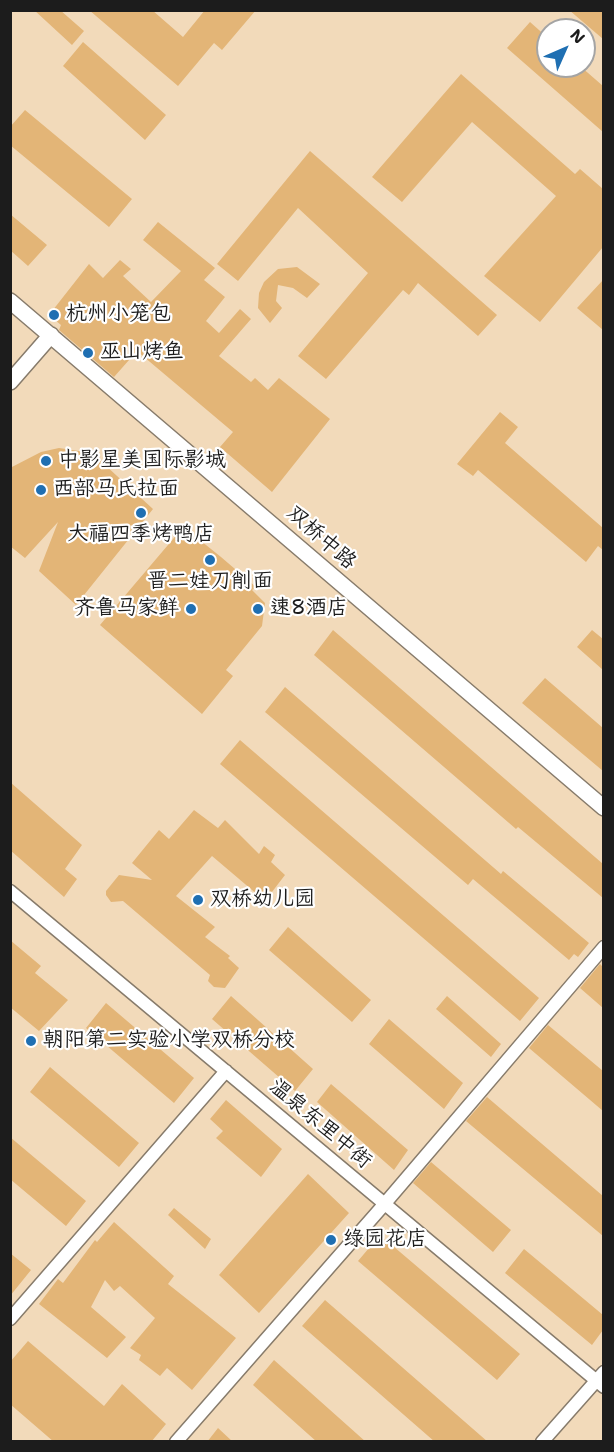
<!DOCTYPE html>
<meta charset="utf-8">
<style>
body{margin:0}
#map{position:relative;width:614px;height:1452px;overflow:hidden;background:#f2daba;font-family:"Shantell Sans",sans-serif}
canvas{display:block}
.frame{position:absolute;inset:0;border:12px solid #1c1c1c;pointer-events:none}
.north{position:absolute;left:536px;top:18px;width:60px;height:60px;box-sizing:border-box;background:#fff;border:2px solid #a4a4a4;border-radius:50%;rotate:45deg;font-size:16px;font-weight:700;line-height:24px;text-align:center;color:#1c1c1c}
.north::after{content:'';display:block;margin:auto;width:21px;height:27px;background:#1f6fb2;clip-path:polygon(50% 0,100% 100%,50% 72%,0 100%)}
</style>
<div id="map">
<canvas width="614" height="1452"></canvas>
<div class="frame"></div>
<div class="north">N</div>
</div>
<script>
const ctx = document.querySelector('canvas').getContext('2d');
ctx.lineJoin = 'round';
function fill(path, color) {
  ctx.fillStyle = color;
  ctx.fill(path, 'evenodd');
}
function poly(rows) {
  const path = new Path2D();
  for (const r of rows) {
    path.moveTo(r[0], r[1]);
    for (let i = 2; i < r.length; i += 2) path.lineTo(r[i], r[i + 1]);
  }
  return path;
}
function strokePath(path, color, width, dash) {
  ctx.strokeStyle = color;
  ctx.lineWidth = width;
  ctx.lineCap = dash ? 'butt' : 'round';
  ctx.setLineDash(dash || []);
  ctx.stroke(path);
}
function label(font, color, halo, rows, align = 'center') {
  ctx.font = font + ' "Shantell Sans","LXGW WenKai TC",sans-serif';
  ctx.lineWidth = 4.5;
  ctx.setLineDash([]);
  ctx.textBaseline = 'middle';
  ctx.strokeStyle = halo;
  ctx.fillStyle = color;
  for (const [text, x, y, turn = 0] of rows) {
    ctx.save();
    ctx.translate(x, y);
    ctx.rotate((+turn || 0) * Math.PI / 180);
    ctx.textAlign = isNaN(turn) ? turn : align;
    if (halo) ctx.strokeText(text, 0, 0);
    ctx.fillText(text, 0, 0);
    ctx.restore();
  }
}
fill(poly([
 [34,10,60,10,84,31,72,45],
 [89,10,152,10,183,37,205,10,256,10,222,50,214,43,178,86],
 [569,10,603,10,603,39],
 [530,22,548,38,548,66,580,66,603,86,603,132,507,48],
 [83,42,166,115,145,140,63,66],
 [461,74,575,174,580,169,603,189,603,247,540,322,484,276,556,196,472,122,402,202,372,177],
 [25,110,132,199,109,227,10,145,10,127],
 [310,151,497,315,478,336,418,283,409,295,403,290,326,379,298,356,368,273,298,208,238,281,217,264],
 [10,214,47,245,28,266,10,250],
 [158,222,215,268,204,280,225,297,206,321,219,333,240,309,251,319,219,356,251,382,255,378,268,390,279,378,330,419,272,492,220,447,233,432,137,351,114,377,59,330,61,325,49,315,89,264,103,278,120,260,131,269,123,276,151,302,181,271,143,240],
 [297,267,320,284,307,298,293,288,278,285,276,301,282,308,270,323,258,308,259,293,264,282,278,269],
 [603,280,603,330,577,308],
 [500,412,518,427,505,443,603,528,603,550,598,546,586,562,478,470,473,476,457,464],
 [59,448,92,453,153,509,76,605,39,571,58,522,25,558,10,546,10,468,41,452],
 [179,532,196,537,221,557,256,587,252,590,265,603,262,626,226,670,233,676,202,714,100,625],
 [333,630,603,864,603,898,518,827,516,829,314,655],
 [592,630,603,639,603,670,577,647],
 [545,678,603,728,603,771,522,703],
 [285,687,501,874,503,871,589,943,578,957,574,954,569,960,473,879,468,885,265,712],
 [240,740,539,998,520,1021,220,764],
 [10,782,82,845,65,869,77,879,64,897,10,850],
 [194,810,218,828,225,820,259,854,264,846,275,855,271,862,285,875,265,901,212,856,176,896,215,927,205,937,230,956,228,958,239,968,225,988,214,987,208,981,210,975,123,901,111,902,106,895,106,891,119,875,152,880,132,863,159,830,169,839],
 [288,927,371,1000,352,1022,269,950],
 [10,940,41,966,35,973,68,1000,39,1031,10,1007],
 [600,964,603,967,603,1008,580,988],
 [231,996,313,1069,295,1091,212,1019],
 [447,996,501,1044,491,1057,436,1009],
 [106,1003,194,1078,174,1103,86,1028],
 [389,1019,463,1083,444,1109,369,1044],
 [548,1025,603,1071,603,1111,529,1048],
 [50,1067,139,1143,119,1167,30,1092],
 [331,1084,408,1150,394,1170,317,1102],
 [487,1097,603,1196,603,1236,466,1121],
 [226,1100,282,1149,261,1177,216,1138,223,1131,210,1119],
 [10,1137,86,1201,66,1226,10,1179],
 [431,1162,511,1230,493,1252,413,1183],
 [308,1174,349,1213,259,1313,219,1275],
 [174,1208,211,1239,205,1249,168,1215],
 [114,1222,174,1276,168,1284,236,1338,192,1390,167,1368,160,1376,139,1360,141,1355,130,1348,155,1318,120,1286,114,1291,105,1280,91,1307,126,1337,107,1358,39,1304,58,1279,63,1283,95,1240,97,1242],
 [380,1235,520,1354,497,1380,358,1261],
 [524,1249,603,1315,603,1330,592,1345,505,1273],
 [10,1253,31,1270,10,1296],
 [325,1300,488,1442,435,1442,302,1326],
 [28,1341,104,1406,122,1384,166,1424,151,1442,54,1442,10,1404,10,1362],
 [274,1360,366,1442,317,1442,253,1385],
 [218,1428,233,1442,207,1442]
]), '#e3b577');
const minor = poly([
 [10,891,604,1387],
 [10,1319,226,1071],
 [176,1442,381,1208,604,947],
 [542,1442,604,1372]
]);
const tertiary = poly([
 [10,301,604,808],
 [10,382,51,335]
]);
strokePath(minor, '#877b6b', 15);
strokePath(tertiary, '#877b6b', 18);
strokePath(minor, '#fff', 12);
strokePath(tertiary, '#fff', 15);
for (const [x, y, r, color] of [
 [54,315,6,"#1f6fb2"],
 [88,353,6,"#1f6fb2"],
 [46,461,6,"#1f6fb2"],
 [41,490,6,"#1f6fb2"],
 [141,513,6,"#1f6fb2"],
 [210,560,6,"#1f6fb2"],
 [191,609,6,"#1f6fb2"],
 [258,609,6,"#1f6fb2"],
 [198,900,6,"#1f6fb2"],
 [31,1041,6,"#1f6fb2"],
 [331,1240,6,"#1f6fb2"]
]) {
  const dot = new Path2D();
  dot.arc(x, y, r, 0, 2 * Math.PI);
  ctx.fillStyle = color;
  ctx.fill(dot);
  strokePath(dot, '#fff', 2);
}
label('21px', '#1c1c1c', '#fff', [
 ["杭州小笼包",66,315],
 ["巫山烤鱼",100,353],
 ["中影星美国际影城",58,461],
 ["西部马氏拉面",53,490],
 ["大福四季烤鸭店",141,535,"center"],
 ["晋二娃刀削面",210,582,"center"],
 ["齐鲁马家鲜",179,609,"right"],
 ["速8酒店",270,609],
 ["双桥幼儿园",210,900],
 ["朝阳第二实验小学双桥分校",43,1041],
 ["绿园花店",343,1240]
], 'left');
label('21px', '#1c1c1c', '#fff', [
 ["双桥中路",321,538,41],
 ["温泉东里中街",320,1124,40]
]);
</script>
